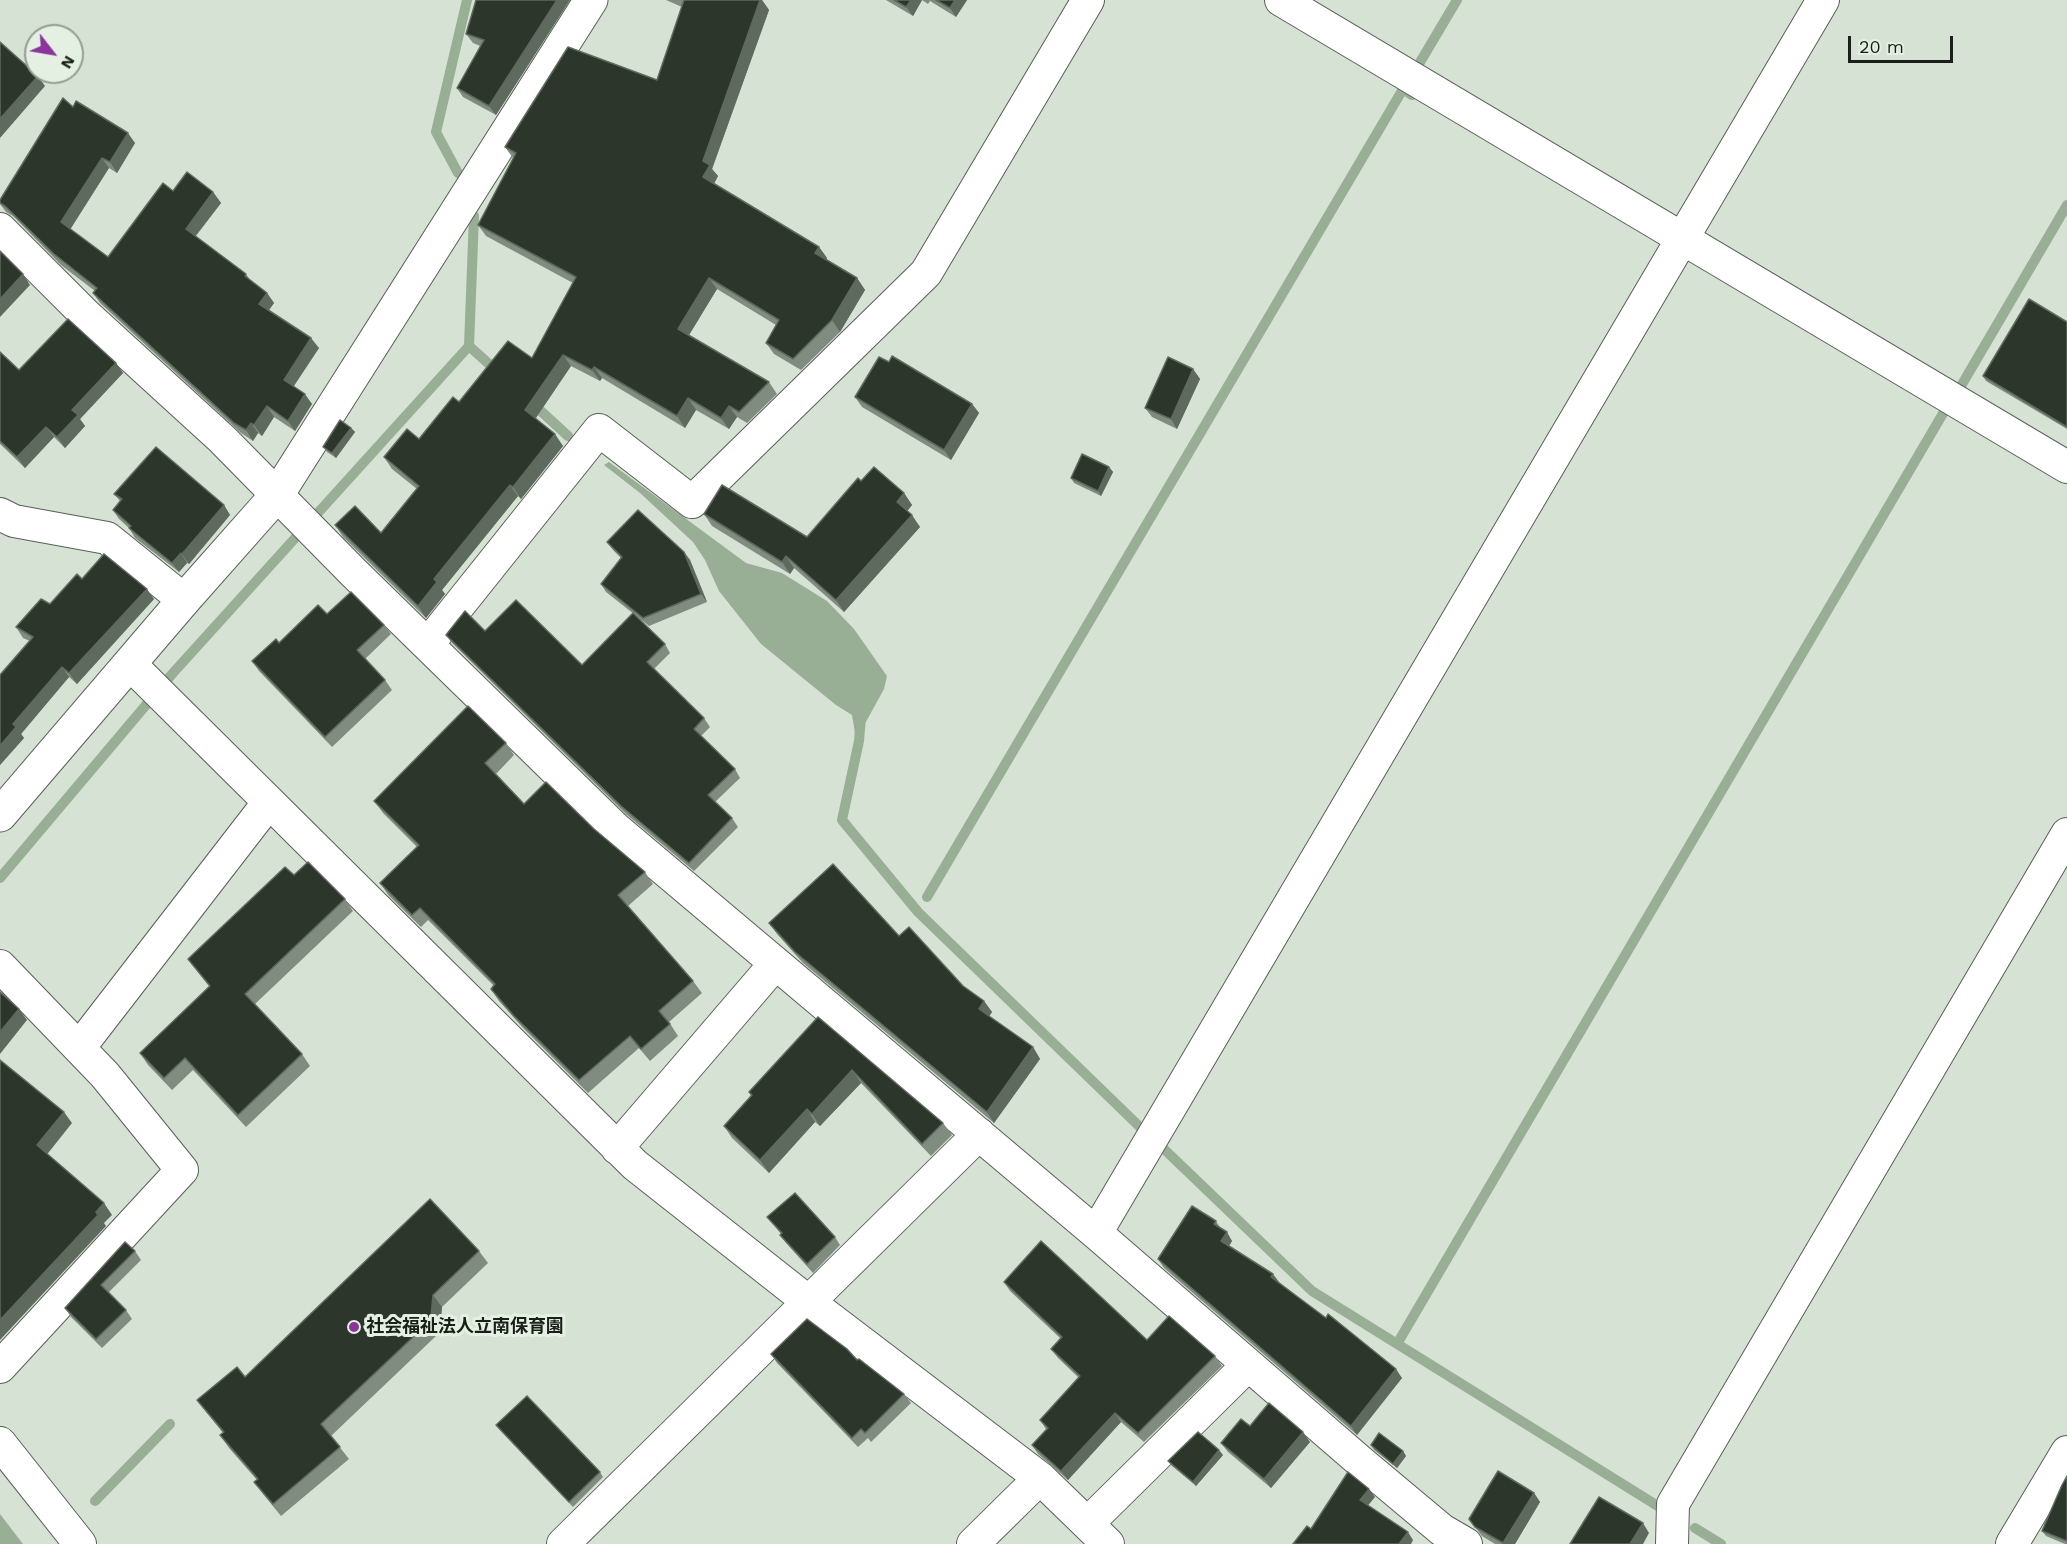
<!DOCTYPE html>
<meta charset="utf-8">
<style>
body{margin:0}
#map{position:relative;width:2067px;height:1544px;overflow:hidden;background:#d6e3d4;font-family:"Work Sans",sans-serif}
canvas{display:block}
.north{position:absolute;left:24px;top:24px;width:60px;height:60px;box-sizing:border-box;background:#e4f1e2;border:2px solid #949d92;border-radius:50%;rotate:121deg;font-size:16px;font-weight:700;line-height:24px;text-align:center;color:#1b1f1a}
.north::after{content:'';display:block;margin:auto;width:21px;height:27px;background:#8d339e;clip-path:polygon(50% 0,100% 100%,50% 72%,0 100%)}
.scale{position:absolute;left:1848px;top:36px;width:105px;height:27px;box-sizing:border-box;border:3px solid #1b1f1a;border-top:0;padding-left:8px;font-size:18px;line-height:21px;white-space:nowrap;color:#1b1f1a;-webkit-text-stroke:4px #e4f1e2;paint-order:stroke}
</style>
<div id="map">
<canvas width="2067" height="1544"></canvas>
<div class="north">N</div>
<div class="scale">20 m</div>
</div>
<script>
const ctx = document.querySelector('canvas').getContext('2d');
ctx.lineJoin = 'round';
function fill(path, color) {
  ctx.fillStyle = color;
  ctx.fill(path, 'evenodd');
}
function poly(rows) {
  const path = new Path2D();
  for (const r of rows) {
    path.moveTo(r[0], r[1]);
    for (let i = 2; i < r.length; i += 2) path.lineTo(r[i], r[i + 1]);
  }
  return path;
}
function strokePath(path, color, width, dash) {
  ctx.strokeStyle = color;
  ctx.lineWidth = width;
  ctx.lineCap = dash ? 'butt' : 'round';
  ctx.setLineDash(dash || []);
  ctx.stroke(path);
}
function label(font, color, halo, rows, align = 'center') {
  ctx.font = font + ' "Work Sans","Noto Sans JP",sans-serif';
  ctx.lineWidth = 6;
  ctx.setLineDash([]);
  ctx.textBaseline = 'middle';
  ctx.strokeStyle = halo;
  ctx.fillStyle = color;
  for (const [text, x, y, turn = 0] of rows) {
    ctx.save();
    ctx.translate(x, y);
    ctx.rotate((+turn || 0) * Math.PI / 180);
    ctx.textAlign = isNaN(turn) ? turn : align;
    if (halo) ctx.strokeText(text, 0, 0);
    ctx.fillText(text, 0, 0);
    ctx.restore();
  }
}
fill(poly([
 [609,462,746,563,782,573,827,601,854,629,887,676,884,689,862,729,855,733,852,715,836,705,761,644,719,591,705,560,693,542,640,493,604,465],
 [0,1514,23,1544,0,1544]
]), '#98ae95');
strokePath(poly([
 [1416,69,1457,0],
 [458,173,436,132,467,0],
 [469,346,499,373],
 [1961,386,2067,205],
 [531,402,568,436],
 [861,717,859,741,842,820,918,912,1141,1128],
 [0,878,173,673,469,346,474,216],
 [927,897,1403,89,1412,95],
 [1165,1150,1312,1291,1661,1508],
 [1397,1344,1945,410],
 [95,1501,170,1424],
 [1695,1528,1721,1544]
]), '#98ae95', 10);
const street = poly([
 [1281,0,2067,467],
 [0,229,85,314,222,439,353,572,615,828,1096,1233,1362,1463,1442,1530,1466,1544],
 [0,514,14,521,107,538,184,600],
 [428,644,599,430,692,502,926,273,1088,0],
 [130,664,635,1165,810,1303,1040,1478,1108,1544],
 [0,966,105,1075,182,1170,0,1367],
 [79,1048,269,802],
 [617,1148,775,964],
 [1096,1233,1823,0],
 [0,1443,80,1544],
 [1088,1523,1248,1365],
 [563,1544,979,1134],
 [973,1544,1040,1478],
 [1672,1544,1673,1504,2067,834],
 [2012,1544,2067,1452]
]);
const secondary = poly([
 [0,815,184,600,277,495,591,0]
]);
strokePath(street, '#566155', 34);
strokePath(secondary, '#566155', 35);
strokePath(street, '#fff', 32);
strokePath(secondary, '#fff', 33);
fill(poly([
 [476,0,570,0,496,115,463,97,457,88,480,46,473,43,466,34],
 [666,0,762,0,769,10,712,169,718,176,714,184,819,247,827,258,826,260,857,278,865,290,840,332,801,370,774,354,766,343,776,325,717,289,689,335,769,382,777,394,747,423,737,417,729,429,696,410,685,428,602,378,600,381,571,366,536,418,563,446,521,499,518,496,442,590,445,594,426,618,343,537,335,525,381,533,417,489,392,469,384,457,419,439,459,402,532,358,573,283,486,236,478,225,513,158,505,147,657,80,682,7],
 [886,0,967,0,956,17,930,1,928,4,922,0,913,16],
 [73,107,135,143,117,173,109,168,70,229,108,257,173,191,213,192,221,203,196,236,246,274,250,280,267,293,274,303,269,310,319,348,294,386,312,404,295,431,274,417,262,436,258,433,253,441,241,433,100,303,93,293,95,291,61,265,13,216,6,212,0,204,0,200],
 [2067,322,2067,429,1986,381,1983,376],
 [0,352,19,370,116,363,123,373,80,419,85,426,65,448,54,437,25,468,0,444],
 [889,362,972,404,979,413,951,460,862,407,855,397],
 [1193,369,1200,379,1177,429,1152,417,1145,408],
 [351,428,355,432,336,458,327,452,323,447],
 [1109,467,1113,472,1101,496,1074,483,1071,478],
 [861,481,904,493,912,505,907,511,920,527,844,612,794,568,790,574,712,526,704,514,807,537],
 [114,494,224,505,230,515,189,564,187,563,179,572,135,538,129,528,119,519,113,510,120,501],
 [607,542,684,552,690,560,707,602,649,626,606,592,601,584,621,558,613,550],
 [82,579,154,599,77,684,69,677,21,734,24,738,0,765,0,675,30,641,23,638,16,627,50,604],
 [327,614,384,625,391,634,365,659,385,680,392,690,332,747,259,671,252,661,279,643],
 [485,631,582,665,665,644,670,653,654,669,704,718,710,727,701,736,735,769,740,778,715,802,732,818,738,827,694,871,627,815,452,643,446,635],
 [506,743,514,755,496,774,524,804,594,829,645,872,653,884,628,906,693,981,702,993,669,1022,678,1036,650,1061,639,1048,588,1093,523,1028,499,1001,491,989,494,986,428,920,421,927,389,896,380,883,417,847,383,813,374,801],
 [294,875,345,899,353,911,255,1004,302,1054,310,1066,246,1127,193,1070,172,1090,148,1065,140,1053,209,986,188,959],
 [769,923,899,936,963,986,984,1001,992,1012,989,1016,1033,1047,1040,1059,994,1123,803,963,777,934],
 [818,1017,943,1123,952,1135,931,1156,861,1083,820,1126,815,1122,769,1173,732,1138,724,1126,751,1096,749,1092],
 [767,1217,835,1237,840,1245,813,1273,786,1243,780,1235,781,1234],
 [1216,1221,1221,1229,1232,1241,1229,1246,1279,1282,1402,1378,1357,1435,1164,1268,1158,1259],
 [135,1251,141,1260,109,1292,126,1310,132,1319,102,1348,71,1317,65,1308],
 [479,1251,488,1263,442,1307,440,1329,436,1336,331,1436,349,1459,281,1516,263,1494,254,1482,257,1480,229,1448,220,1435,223,1433,206,1412,197,1400,245,1377],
 [1004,1282,1147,1340,1215,1356,1222,1366,1144,1442,1121,1422,1068,1480,1038,1454,1032,1445,1046,1429,1040,1420,1079,1378,1058,1358,1051,1349,1060,1338,1010,1291],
 [771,1354,857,1360,904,1394,911,1403,871,1442,868,1438,858,1447,777,1363],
 [496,1425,600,1472,603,1477,573,1507,500,1430],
 [1250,1426,1310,1442,1271,1488,1228,1452,1221,1443],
 [1371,1445,1403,1451,1406,1456,1397,1468,1374,1450],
 [1223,1455,1196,1486,1172,1466,1168,1461],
 [2067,1476,2067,1544,2065,1544,2046,1536,2042,1531],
 [1534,1493,1540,1502,1515,1544,1495,1544,1482,1536,1469,1519]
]), '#818c80');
fill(poly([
 [557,0,570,0,496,115,489,106],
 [760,0,762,0,769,10,712,169,718,176,711,189,703,177,703,161],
 [911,0,922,0,913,16,906,7],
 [955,0,967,0,956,17,950,8],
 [38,76,45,86,0,138,0,119],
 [128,133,135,143,117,173,110,162],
 [102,158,109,168,68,233,61,222],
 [213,192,221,203,193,239,186,229],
 [819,247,827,258,823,265,815,253],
 [23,274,30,285,0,317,0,299],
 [709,278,717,289,686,340,678,329],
 [857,278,865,290,840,332,832,320],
 [267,293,274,303,266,314,259,304],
 [311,338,319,348,291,390,284,380],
 [563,355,571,366,533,422,525,410],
 [116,363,123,373,80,419,85,426,65,448,57,437,72,410],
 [594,367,602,378,600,381,592,370],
 [1193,369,1200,379,1177,429,1171,419],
 [305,394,312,404,295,431,288,421],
 [688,398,696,410,685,428,677,416],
 [972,404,979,413,951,460,944,450],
 [267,406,274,417,262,436,254,425],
 [729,406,737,417,729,429,721,418],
 [251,423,258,433,253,441,246,430],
 [46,427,54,437,25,468,17,457],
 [351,428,355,432,336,458,332,453],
 [555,434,563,446,521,499,513,487],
 [1109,467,1113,472,1101,496,1098,491],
 [510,485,518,496,442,590,445,594,426,618,418,606,434,579],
 [904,493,912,505,905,514,897,502],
 [224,505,230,515,189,564,182,554],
 [912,515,920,527,844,612,836,600],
 [684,552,690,560,707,602,701,594],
 [181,553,187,563,179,572,172,563],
 [786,556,794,568,790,574,782,562],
 [147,589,154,599,77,684,69,673],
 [62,667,69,677,21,734,24,738,0,765,0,746,13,724],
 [984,1001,992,1012,987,1020,979,1009],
 [19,1009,27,1020,0,1054,0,1032],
 [1033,1047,1040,1059,994,1123,987,1112],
 [852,1070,861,1083,820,1126,812,1114],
 [807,1109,815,1122,769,1173,760,1160],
 [64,1112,72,1123,45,1157,37,1145],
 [104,1203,112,1215,104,1223,106,1226,0,1340,0,1320],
 [1227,1232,1232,1241,1227,1249,1221,1241],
 [1273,1274,1279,1282,1277,1285,1271,1277],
 [433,1295,442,1307,440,1329,436,1336,428,1323],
 [1396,1369,1402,1378,1357,1435,1351,1426],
 [1115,1413,1121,1422,1068,1480,1061,1471],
 [1303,1432,1310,1442,1271,1488,1264,1479],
 [1219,1450,1223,1455,1196,1486,1193,1482],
 [1403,1451,1406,1456,1397,1468,1393,1464],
 [1369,1489,1375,1497,1366,1508,1360,1500],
 [1534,1493,1540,1502,1515,1544,1503,1544],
 [1643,1523,1649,1533,1643,1544,1630,1544],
 [1408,1532,1413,1540,1411,1544,1399,1544]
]), '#5f6a5e');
const building = poly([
 [476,0,557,0,489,106,457,88,484,40,466,34,476,0],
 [684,0,760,0,703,161,710,165,703,177,819,247,815,253,857,278,832,320,793,359,766,343,779,320,709,278,678,329,769,382,739,412,729,406,721,418,688,398,677,416,594,367,592,370,563,355,525,410,555,434,513,487,510,485,434,579,437,582,418,606,335,525,355,506,381,533,419,486,384,457,407,429,419,439,453,397,459,402,508,341,532,358,576,277,478,225,516,153,505,147,568,47,657,80,684,0],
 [894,0,911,0,906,7,894,0],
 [936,0,955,0,950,8,936,0],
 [0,42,38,76,0,119,0,42],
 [63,98,73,107,76,101,128,133,110,162,102,158,61,222,108,257,163,183,173,191,187,172,213,192,186,229,246,274,245,276,267,293,259,304,311,338,284,380,305,394,288,421,267,406,254,425,251,423,246,430,234,423,93,293,97,288,54,254,5,206,0,203,0,200,63,98],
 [0,251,23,274,0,299,0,251],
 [2029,299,2067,322,2067,427,1983,376,2029,299],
 [68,319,116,363,72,410,78,415,57,437,46,427,17,457,0,441,0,352,19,370,68,319],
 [892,356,972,404,944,450,855,397,879,357,889,362,892,356],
 [1168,357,1193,369,1171,419,1145,408,1168,357],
 [340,420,351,428,332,453,323,447,340,420],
 [156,447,224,505,182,554,181,553,172,563,129,528,131,526,113,510,122,499,114,494,156,447],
 [1082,454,1109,467,1098,491,1071,478,1082,454],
 [874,467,904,493,897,502,912,515,836,600,786,556,782,562,704,514,722,485,807,537,858,478,861,481,874,467],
 [638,510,684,552,701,594,643,618,601,584,622,557,607,542,638,510],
 [104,554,147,589,69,673,62,667,13,724,16,727,0,746,0,675,33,637,16,627,41,599,50,604,77,574,82,579,104,554],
 [351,592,384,625,357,650,385,680,325,737,252,661,276,639,279,643,318,605,327,614,351,592],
 [516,600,582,665,633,613,665,644,647,662,704,718,694,729,735,769,708,795,732,818,689,863,621,806,446,635,465,611,485,631,516,600],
 [468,706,506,743,485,763,524,804,546,782,594,829,645,872,618,895,693,981,659,1011,670,1024,641,1049,630,1036,579,1080,514,1016,491,989,495,984,420,908,412,915,380,883,419,845,374,801,468,706],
 [308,862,345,899,245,994,302,1054,238,1115,185,1058,164,1078,140,1053,210,986,188,959,285,867,294,875,308,862],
 [833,864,899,936,909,927,963,986,984,1001,979,1009,1033,1047,987,1112,795,952,769,923,833,864],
 [0,992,19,1009,0,1032,0,992],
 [818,1017,943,1123,922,1144,852,1070,812,1114,807,1109,760,1160,724,1126,752,1095,749,1092,818,1017],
 [0,1060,64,1112,37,1145,104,1203,96,1212,98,1215,0,1320,0,1060],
 [795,1193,835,1237,807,1264,780,1235,782,1233,767,1217,795,1193],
 [430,1199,479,1251,433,1295,431,1317,428,1323,321,1424,340,1447,273,1504,254,1482,258,1479,220,1435,224,1432,197,1400,237,1367,245,1377,430,1199],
 [1192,1206,1216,1221,1214,1224,1227,1232,1221,1241,1273,1274,1271,1277,1326,1318,1328,1314,1396,1369,1351,1426,1158,1259,1192,1206],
 [1041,1241,1147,1340,1169,1316,1215,1356,1138,1433,1115,1413,1061,1471,1032,1445,1048,1428,1040,1420,1080,1376,1051,1349,1062,1337,1004,1282,1041,1241],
 [125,1242,135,1251,101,1285,126,1310,96,1339,65,1308,125,1242],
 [807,1319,847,1349,857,1360,859,1359,904,1394,865,1433,861,1429,852,1438,771,1354,807,1319],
 [527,1396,600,1472,569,1502,496,1425,527,1396],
 [1269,1403,1303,1432,1264,1479,1221,1443,1241,1419,1250,1426,1269,1403],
 [1198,1432,1219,1450,1193,1482,1168,1461,1198,1432],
 [1379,1433,1403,1451,1393,1464,1371,1445,1379,1433],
 [1498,1471,1534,1493,1503,1543,1475,1527,1469,1519,1498,1471],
 [1348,1472,1369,1489,1360,1500,1408,1532,1399,1544,1293,1544,1307,1526,1311,1529,1348,1472],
 [2067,1476,2067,1541,2042,1531,2062,1485,2067,1476],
 [1599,1497,1643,1523,1630,1544,1570,1544,1599,1497]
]);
fill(building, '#2c362b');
strokePath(building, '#5f6a5e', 1.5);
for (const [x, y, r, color] of [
 [354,1327,6,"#8d339e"]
]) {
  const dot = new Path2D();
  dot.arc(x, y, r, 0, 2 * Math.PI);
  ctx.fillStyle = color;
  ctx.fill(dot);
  strokePath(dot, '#e4f1e2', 2);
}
label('bold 18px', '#1b1f1a', '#e4f1e2', [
 ["社会福祉法人立南保育園",366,1327]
], 'left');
</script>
